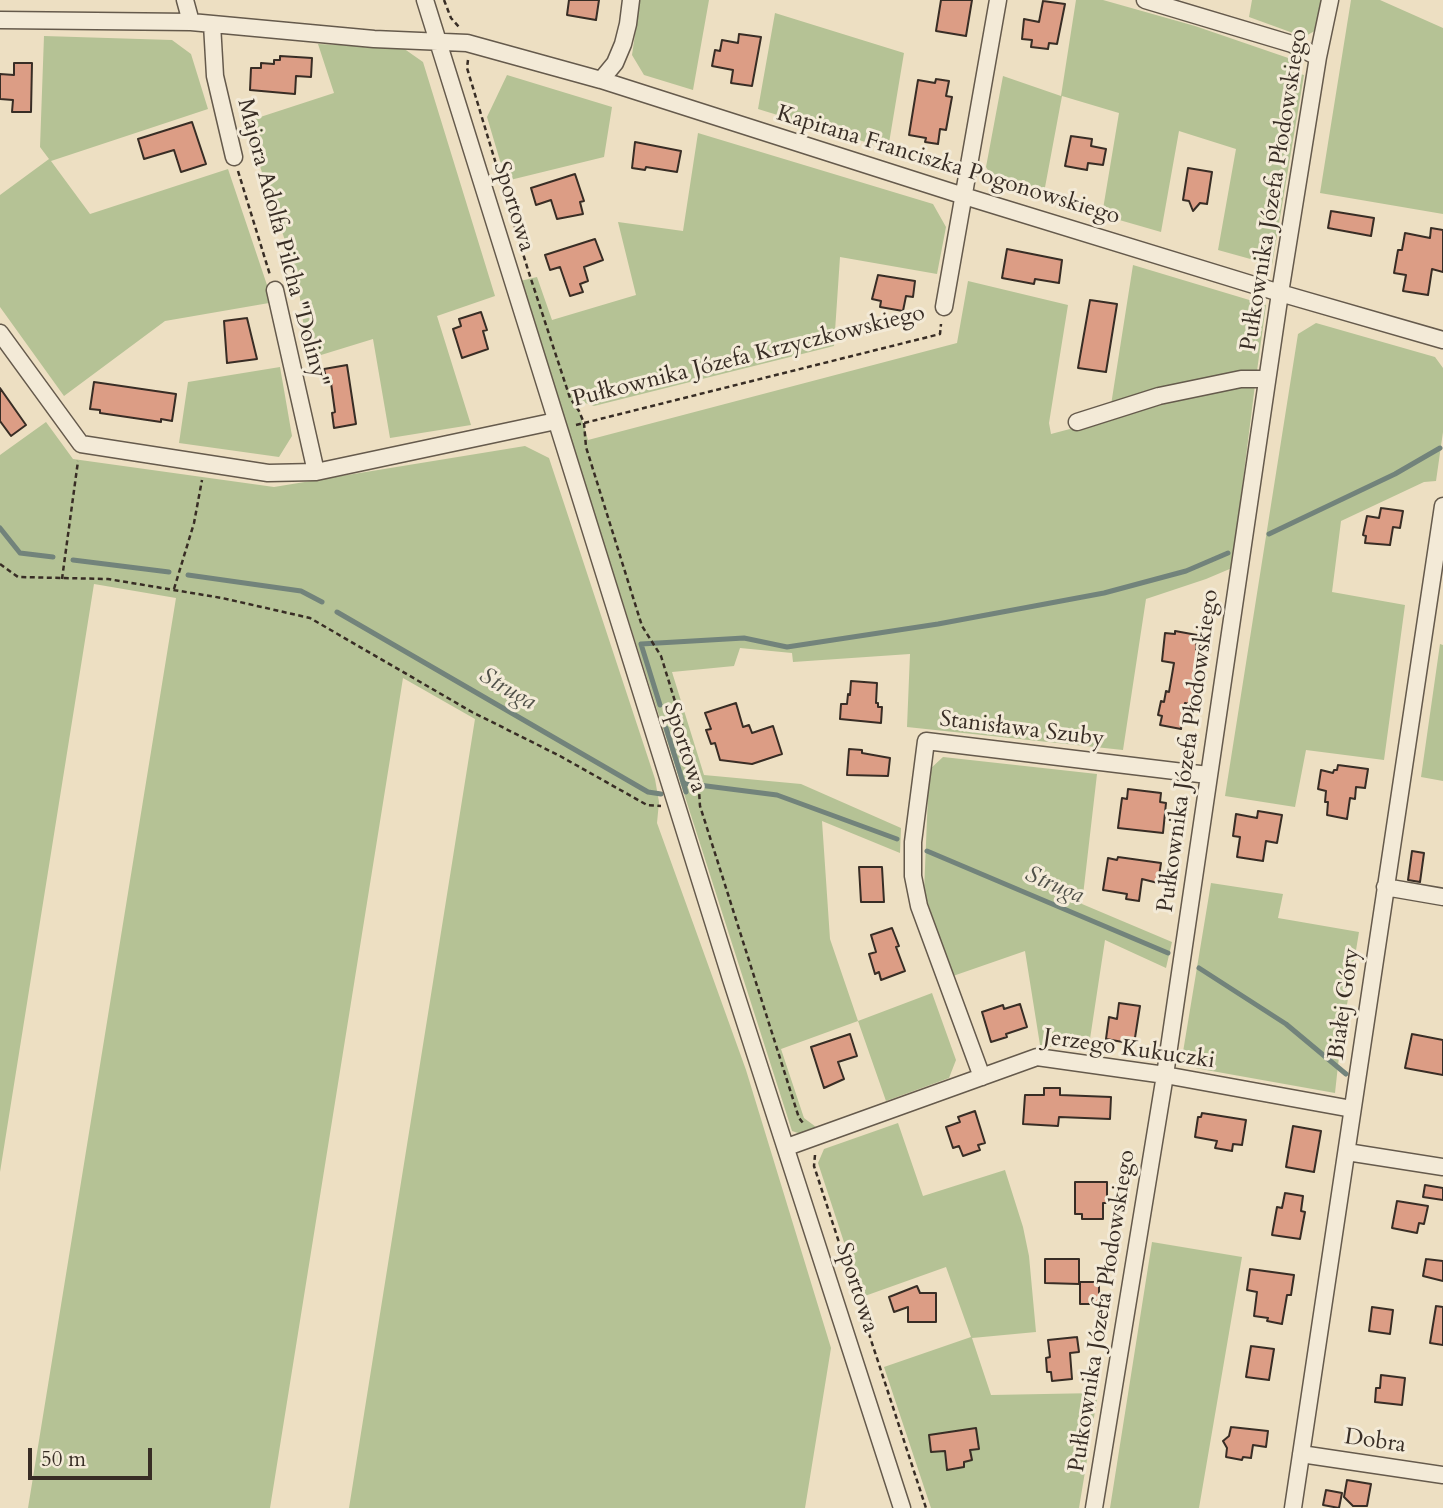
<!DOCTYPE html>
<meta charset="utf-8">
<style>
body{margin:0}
#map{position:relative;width:1443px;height:1508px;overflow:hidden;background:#eddfc2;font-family:Cardo,serif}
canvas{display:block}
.scale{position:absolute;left:28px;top:1448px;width:124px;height:32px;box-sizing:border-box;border:4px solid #382d25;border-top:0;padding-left:9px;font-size:21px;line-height:24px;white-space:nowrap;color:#382d25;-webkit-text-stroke:5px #f3ead7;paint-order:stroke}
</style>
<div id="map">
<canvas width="1443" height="1508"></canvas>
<div class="scale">50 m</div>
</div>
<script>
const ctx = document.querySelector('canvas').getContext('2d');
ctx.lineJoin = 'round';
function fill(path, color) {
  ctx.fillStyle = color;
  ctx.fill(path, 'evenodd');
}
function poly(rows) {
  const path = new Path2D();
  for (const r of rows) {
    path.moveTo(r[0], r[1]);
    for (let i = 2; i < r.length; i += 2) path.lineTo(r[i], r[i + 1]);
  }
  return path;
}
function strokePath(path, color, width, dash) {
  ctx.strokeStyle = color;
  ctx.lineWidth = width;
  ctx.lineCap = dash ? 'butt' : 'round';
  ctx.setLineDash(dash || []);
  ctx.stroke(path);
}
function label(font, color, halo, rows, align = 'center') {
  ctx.font = font + ' Cardo,serif';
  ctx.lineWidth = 6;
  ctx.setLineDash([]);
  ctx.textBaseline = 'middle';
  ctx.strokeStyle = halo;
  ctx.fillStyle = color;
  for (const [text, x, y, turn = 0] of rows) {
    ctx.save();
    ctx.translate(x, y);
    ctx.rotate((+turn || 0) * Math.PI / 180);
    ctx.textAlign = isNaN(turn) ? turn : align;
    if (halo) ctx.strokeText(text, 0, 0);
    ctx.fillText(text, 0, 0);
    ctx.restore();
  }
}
fill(poly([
 [640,0,709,0,693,90,644,75,632,55],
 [1076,0,1103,0,1195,26,1297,61,1293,72,1304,75,1272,265,1218,250,1236,149,1179,131,1161,232,1102,215,1119,113,1062,96,1043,198,995,183,986,167,1003,76,1061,96],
 [1252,0,1322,0,1318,29,1304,37,1249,17],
 [1351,0,1380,0,1443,28,1443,214,1320,193],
 [775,13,904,53,888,149,758,109],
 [44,36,172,40,191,54,208,109,51,161,90,214,228,169,267,285,269,303,165,321,64,396,0,307,0,195,49,159,40,147],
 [318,44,403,48,423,62,495,296,437,316,471,425,390,438,373,339,308,359,297,276,245,122,334,93],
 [507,75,612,107,604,157,506,181,487,117],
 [698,133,933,204,946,227,937,274,840,257,834,346,594,406,576,400,588,440,957,343,968,281,1068,305,1049,423,1051,434,1240,384,1255,385,1232,568,1206,579,1146,599,1123,750,907,727,910,654,793,662,792,653,740,648,734,666,672,672,704,775,801,784,901,828,900,853,822,821,830,939,858,1021,932,993,956,1060,949,1078,886,1101,858,1021,781,1049,804,1118,816,1127,801,1134,792,1131,520,281,537,277,552,320,636,295,618,222,683,231],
 [1133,265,1266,305,1257,371,1111,405],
 [1316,323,1435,357,1443,368,1443,432,1436,481,1424,482,1341,521,1332,592,1405,605,1384,760,1306,750,1295,807,1225,796,1298,334],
 [280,367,292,436,279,457,179,443,188,382],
 [46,422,73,459,274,487,525,446,549,458,655,779,659,802,657,823,746,1070,831,1348,805,1508,349,1508,475,719,403,678,270,1508,28,1508,176,598,94,584,0,1172,0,455],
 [1440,644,1443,645,1443,781,1421,777],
 [943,757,1097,774,1082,904,1172,942,1166,968,1105,940,1088,1052,1040,1045,1025,951,953,976,924,892,929,770],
 [1211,883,1283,894,1278,918,1359,932,1340,1047,1335,1093,1195,1068,1183,1052],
 [898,1123,923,1196,1005,1170,1023,1227,1029,1256,1036,1332,972,1338,991,1395,1098,1393,1079,1508,931,1508,884,1367,971,1337,946,1267,862,1297,818,1163,824,1149],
 [1152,1242,1242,1257,1199,1508,1110,1508]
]), '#b5c295');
strokePath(poly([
 [0,528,20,553,53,557],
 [1269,534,1395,474,1440,448],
 [73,560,169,572],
 [188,575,301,591,322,602],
 [337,612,648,792,661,794],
 [660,705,641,644,744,638,787,647,938,624,1104,593,1186,571,1228,553],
 [666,728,686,792],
 [683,783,777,795,897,839],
 [927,851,1168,953],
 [1199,968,1286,1024,1346,1074]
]), '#72837b', 5);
const building = poly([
 [569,0,599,0,596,20,567,15,569,0],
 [941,0,972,0,966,36,936,31,941,0],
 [1043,1,1065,4,1057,44,1049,43,1048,49,1031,47,1032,40,1022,39,1024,19,1039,22,1043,1],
 [739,34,761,37,752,86,731,83,733,70,712,66,715,50,720,51,722,40,738,43,739,34],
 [280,56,312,58,311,77,296,76,295,94,250,90,251,68,261,68,261,63,274,64,274,60,280,60,280,56],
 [14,63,32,63,31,112,12,112,13,100,0,99,0,74,14,75,14,63],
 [936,79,949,81,946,96,952,97,946,130,940,129,938,144,925,142,926,138,909,135,918,80,935,83,936,79],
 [192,122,206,164,181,172,174,150,144,159,138,139,192,122],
 [1071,136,1092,139,1091,146,1106,149,1103,165,1088,163,1087,170,1065,166,1071,136],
 [635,142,681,151,677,172,646,167,645,170,632,168,635,142],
 [1188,168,1212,172,1207,204,1200,203,1193,211,1189,201,1183,200,1188,168],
 [575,174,584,201,580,202,583,214,557,219,551,200,536,205,531,188,575,174],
 [1331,211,1374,218,1371,236,1328,228,1331,211],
 [1431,228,1443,230,1443,272,1432,269,1428,295,1403,291,1406,275,1394,273,1398,250,1402,250,1405,233,1430,238,1431,228],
 [595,239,603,260,584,267,588,281,580,284,583,292,570,296,560,267,550,270,545,255,595,239],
 [1007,249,1062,260,1059,283,1035,279,1034,284,1002,278,1007,249],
 [878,275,915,281,913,297,906,296,903,311,880,307,881,301,872,299,878,275],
 [1090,300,1117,304,1106,372,1078,368,1090,300],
 [481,312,487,330,483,331,488,349,462,358,453,329,461,326,459,319,481,312],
 [247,318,257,359,227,363,224,321,247,318],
 [347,365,356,424,334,428,332,413,335,412,331,383,327,383,324,369,347,365],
 [94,382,176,394,172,421,161,419,161,422,100,413,100,410,90,409,94,382],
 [0,388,26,425,11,436,0,421,0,388],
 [1381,508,1403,511,1400,528,1393,527,1390,545,1365,543,1366,536,1363,535,1367,516,1379,518,1381,508],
 [1175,631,1197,635,1196,650,1200,651,1194,687,1197,687,1194,705,1185,703,1181,729,1160,725,1162,716,1158,715,1161,701,1164,702,1166,691,1169,692,1174,663,1162,661,1165,633,1175,634,1175,631],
 [851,681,877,683,876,703,878,703,878,707,882,707,881,723,840,719,841,704,847,704,848,694,850,695,851,681],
 [736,703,743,727,749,725,752,733,773,726,782,754,752,764,720,760,715,743,711,744,706,730,711,729,705,713,736,703],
 [849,749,862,750,862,753,890,758,888,776,847,775,849,749],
 [1338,765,1368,769,1365,788,1356,787,1355,799,1350,798,1347,819,1327,815,1328,802,1325,802,1326,791,1318,789,1321,770,1333,773,1334,770,1337,770,1338,765],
 [1128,789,1161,793,1160,802,1166,803,1163,833,1118,828,1122,798,1127,799,1128,789],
 [1258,811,1282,815,1277,843,1266,841,1263,861,1237,857,1240,837,1233,836,1236,814,1257,818,1258,811],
 [1412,851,1424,853,1420,882,1408,880,1412,851],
 [1118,857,1161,863,1158,883,1142,879,1139,901,1126,899,1127,894,1103,890,1108,858,1117,860,1118,857],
 [859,867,882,867,884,902,861,902,859,867],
 [892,928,899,946,896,947,905,971,881,980,879,972,875,974,869,954,876,952,871,935,892,928],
 [1119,1003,1140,1006,1134,1044,1106,1039,1109,1017,1117,1019,1119,1003],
 [1020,1004,1027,1027,1006,1034,1007,1037,991,1042,982,1012,1003,1005,1004,1009,1020,1004],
 [850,1034,857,1056,838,1062,844,1079,824,1088,811,1047,850,1034],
 [1412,1034,1443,1040,1443,1075,1405,1068,1412,1034],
 [1044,1088,1060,1088,1060,1095,1111,1097,1110,1119,1059,1117,1058,1126,1023,1124,1025,1095,1044,1095,1044,1088],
 [975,1111,985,1143,978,1145,980,1150,963,1156,959,1146,953,1148,946,1127,960,1122,958,1117,975,1111],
 [1202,1113,1246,1120,1242,1145,1233,1144,1232,1151,1215,1148,1217,1141,1195,1137,1198,1117,1201,1117,1202,1113],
 [1293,1126,1321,1131,1314,1172,1286,1167,1293,1126],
 [1075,1182,1107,1182,1107,1203,1103,1203,1103,1219,1082,1219,1082,1214,1075,1214,1075,1182],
 [1425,1185,1443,1188,1443,1200,1423,1197,1425,1185],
 [1285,1193,1303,1196,1301,1211,1305,1212,1300,1239,1272,1235,1277,1207,1282,1208,1285,1193],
 [1397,1201,1428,1206,1424,1224,1419,1223,1417,1233,1392,1228,1397,1201],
 [1045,1259,1079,1259,1079,1284,1045,1283,1045,1259],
 [1426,1259,1443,1261,1443,1281,1423,1276,1426,1259],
 [1250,1269,1294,1275,1291,1295,1287,1295,1282,1324,1267,1321,1268,1318,1254,1316,1257,1292,1247,1290,1250,1269],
 [1080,1282,1099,1282,1099,1304,1080,1304,1080,1282],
 [917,1286,920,1293,936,1293,936,1322,908,1322,908,1307,894,1312,889,1297,917,1286],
 [1436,1306,1443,1307,1443,1345,1430,1343,1436,1306],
 [1372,1307,1393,1310,1390,1334,1369,1331,1372,1307],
 [1077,1337,1079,1352,1070,1353,1072,1379,1052,1381,1051,1372,1047,1372,1046,1358,1050,1357,1048,1340,1077,1337],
 [1251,1346,1274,1349,1269,1380,1246,1377,1251,1346],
 [1381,1375,1405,1378,1402,1405,1375,1402,1376,1388,1380,1388,1381,1375],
 [1231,1427,1268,1431,1266,1447,1253,1445,1251,1458,1243,1457,1242,1460,1226,1457,1227,1448,1223,1441,1229,1436,1231,1427],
 [976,1428,979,1449,970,1450,972,1460,964,1462,964,1467,947,1470,945,1451,931,1452,929,1435,976,1428],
 [1347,1480,1371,1484,1367,1506,1353,1506,1344,1497,1347,1480],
 [1326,1490,1342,1493,1339,1508,1323,1505,1326,1490]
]);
fill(building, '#dc9d85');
strokePath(building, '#382d25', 2);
const minor = poly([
 [185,0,191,22],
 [425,0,731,979,902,1508],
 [1145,0,1292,44,1318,57],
 [0,20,191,22,374,39,467,43,601,80,964,196,1280,293,1443,340],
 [212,24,215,76,234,157],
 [601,80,615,63,623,44,628,24,631,0],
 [275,290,316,472],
 [944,307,998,0],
 [0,333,81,444,268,473,316,472,556,421],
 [1077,422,1159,396,1241,379,1267,379],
 [1385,887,1443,897],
 [982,1077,919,906,913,876,913,842,926,741,1208,775],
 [787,1147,1037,1057,1165,1075,1352,1109],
 [1347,1152,1443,1167],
 [1301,1454,1443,1475],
 [1094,1508,1165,1075,1280,293,1318,57,1330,0],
 [1293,1508,1443,506]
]);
strokePath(minor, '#655a4c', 19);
strokePath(poly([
 [444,0,451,18,459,27],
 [468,60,467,68,528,270,570,398,579,411,584,423,586,447,642,626,661,656,698,776,700,806,799,1118,803,1123],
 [238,171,270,275],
 [576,425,940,334,941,324],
 [0,564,18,577,108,579,222,598,310,618,472,712,560,756,647,805,661,806],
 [62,579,78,461],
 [174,589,194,523,202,480],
 [815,1155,814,1166,926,1508]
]), '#382d25', 2.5, [5, 3.5]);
strokePath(minor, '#f3ead7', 16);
label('23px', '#382d25', '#f3ead7', [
 ["Kapitana Franciszka Pogonowskiego",948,166,17],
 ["Pułkownika Józefa Płodowskiego",1275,190,-81],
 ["Sportowa",513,207,73],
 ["Majora Adolfa Pilcha \"Doliny\"",282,243,75],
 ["Pułkownika Józefa Krzyczkowskiego",749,357,-14],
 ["Stanisława Szuby",1022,730,7],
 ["Sportowa",684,748,72],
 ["Pułkownika Józefa Płodowskiego",1189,751,-82],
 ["Białej Góry",1345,1004,-82],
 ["Jerzego Kukuczki",1129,1050,8],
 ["Sportowa",856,1288,72],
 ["Pułkownika Józefa Płodowskiego",1103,1311,-81],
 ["Dobra",1375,1442,8]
]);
label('italic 24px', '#505149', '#f3ead7', [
 ["Struga",507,690,30],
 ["Struga",1054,886,23]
]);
</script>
